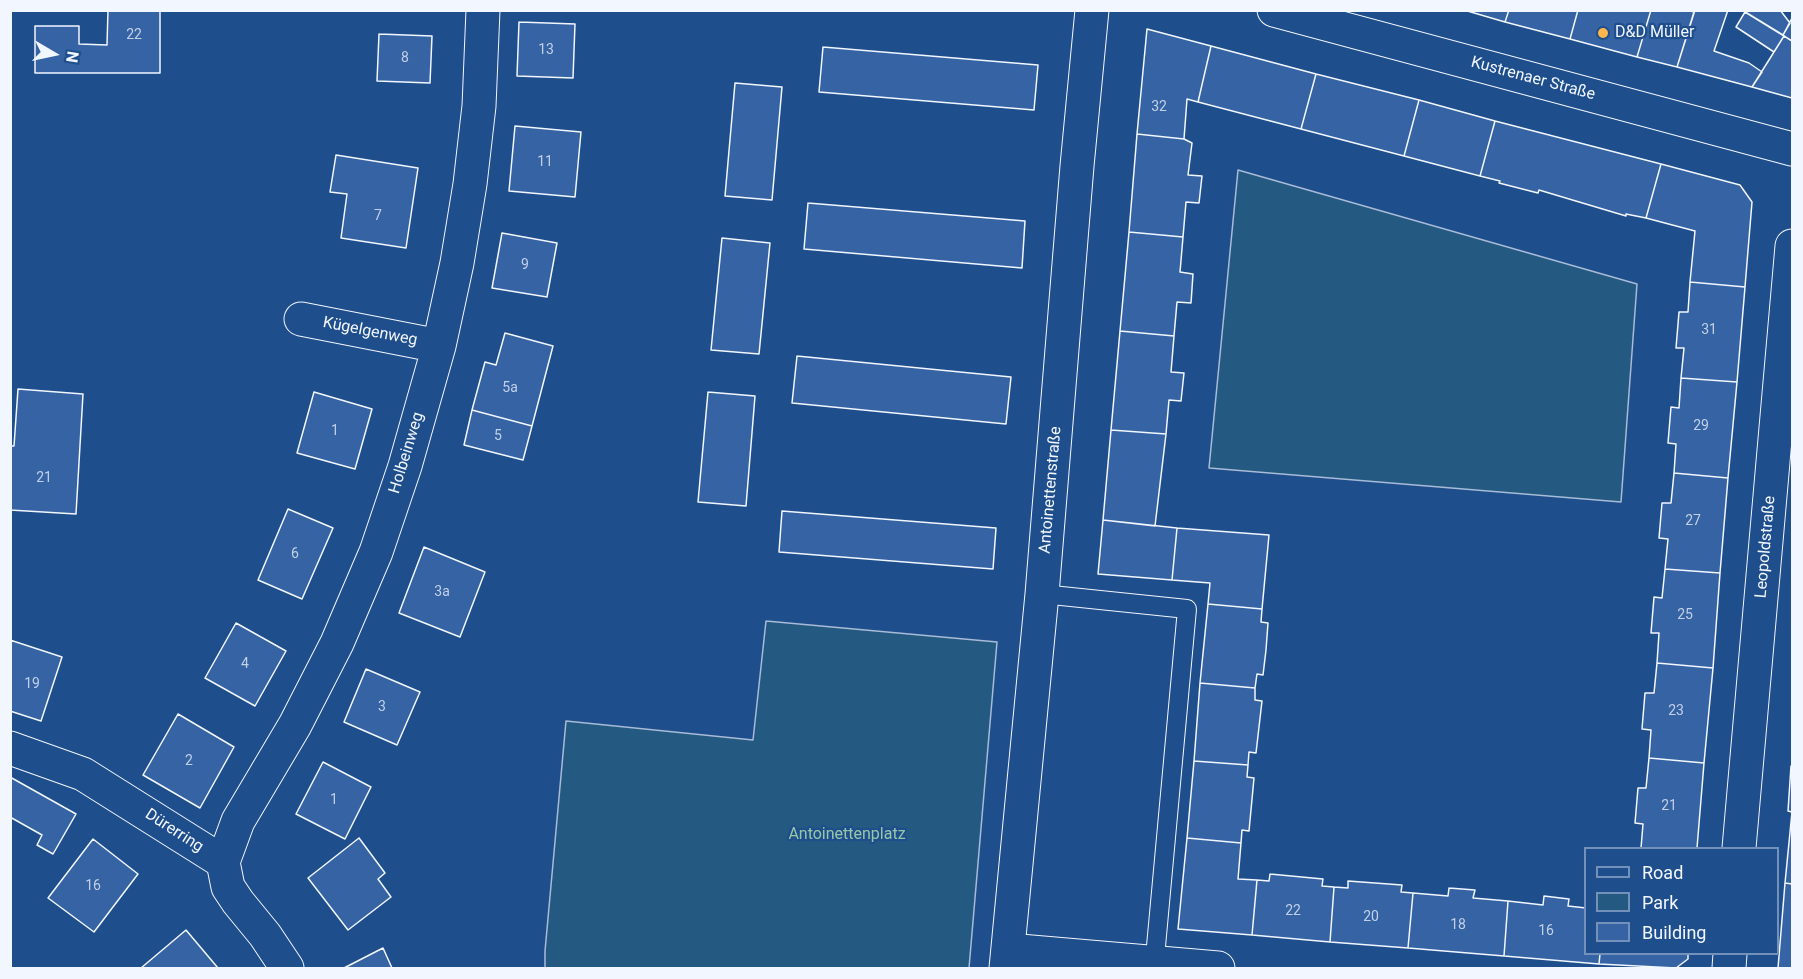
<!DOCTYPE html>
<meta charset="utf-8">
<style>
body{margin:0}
#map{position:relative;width:1803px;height:979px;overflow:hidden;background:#1f4e8c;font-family:Roboto,sans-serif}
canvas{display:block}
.frame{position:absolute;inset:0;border:12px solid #f2f6ff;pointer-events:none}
.legend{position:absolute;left:1584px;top:847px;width:195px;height:108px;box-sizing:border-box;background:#1f4e8c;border:2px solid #7391ba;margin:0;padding:8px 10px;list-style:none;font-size:18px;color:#f2f6ff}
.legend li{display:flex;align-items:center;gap:12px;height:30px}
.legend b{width:30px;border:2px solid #7391ba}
.north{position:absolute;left:24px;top:24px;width:60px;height:60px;-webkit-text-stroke:4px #1f4e8c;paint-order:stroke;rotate:99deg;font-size:16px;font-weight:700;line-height:24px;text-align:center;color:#f2f6ff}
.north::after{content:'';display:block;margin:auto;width:21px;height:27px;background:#f2f6ff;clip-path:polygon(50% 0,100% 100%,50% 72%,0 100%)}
</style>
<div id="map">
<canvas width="1803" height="979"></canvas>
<div class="frame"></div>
<ul class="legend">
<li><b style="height:8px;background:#1f4e8c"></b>Road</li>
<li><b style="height:16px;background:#245a82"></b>Park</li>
<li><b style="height:16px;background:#3563a3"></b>Building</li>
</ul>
<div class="north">N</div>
</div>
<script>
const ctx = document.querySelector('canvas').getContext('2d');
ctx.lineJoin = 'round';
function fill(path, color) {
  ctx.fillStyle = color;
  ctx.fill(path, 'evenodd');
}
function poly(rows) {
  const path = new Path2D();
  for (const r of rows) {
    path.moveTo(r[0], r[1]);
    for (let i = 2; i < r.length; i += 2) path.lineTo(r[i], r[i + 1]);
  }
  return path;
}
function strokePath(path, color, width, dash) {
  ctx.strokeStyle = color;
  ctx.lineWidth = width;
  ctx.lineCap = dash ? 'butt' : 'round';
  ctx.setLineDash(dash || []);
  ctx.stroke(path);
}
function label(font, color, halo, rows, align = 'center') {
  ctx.font = font + ' Roboto,sans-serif';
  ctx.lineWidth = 4.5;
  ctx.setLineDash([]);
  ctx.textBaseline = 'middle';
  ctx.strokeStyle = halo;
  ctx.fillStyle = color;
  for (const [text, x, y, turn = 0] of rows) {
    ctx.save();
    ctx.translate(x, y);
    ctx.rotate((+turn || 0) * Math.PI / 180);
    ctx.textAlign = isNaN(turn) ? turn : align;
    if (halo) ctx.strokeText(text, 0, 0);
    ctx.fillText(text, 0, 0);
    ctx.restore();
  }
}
const green = poly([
 [1238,170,1637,284,1621,502,1209,468,1238,170],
 [766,621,997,642,969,968,545,968,545,951,566,721,753,740,766,621]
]);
fill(green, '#245a82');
strokePath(green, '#a8bbd7', 1.5);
const building = poly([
 [108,10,160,10,160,73,35,73,35,26,79,26,79,44,107,45,108,10],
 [1464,10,1509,10,1505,22,1464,10],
 [1509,10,1578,10,1570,39,1505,22,1509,10],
 [1578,10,1651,10,1637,57,1570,39,1578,10],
 [1651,10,1687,10,1694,12,1677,67,1637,57,1651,10],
 [1695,10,1728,10,1714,51,1749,63,1762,72,1752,87,1677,67,1695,10],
 [1742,10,1780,10,1790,23,1783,35,1742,10],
 [1745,12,1784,36,1774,52,1736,27,1745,12],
 [1792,18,1792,41,1783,35,1792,18],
 [519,22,575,24,573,78,517,76,519,22],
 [1147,29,1211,46,1198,102,1187,99,1184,139,1137,134,1147,29],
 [379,34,432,36,430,83,377,81,379,34],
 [1784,36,1792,41,1792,98,1752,87,1784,36],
 [1211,46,1316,74,1301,129,1198,102,1211,46],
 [823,47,1038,65,1034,110,819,92,823,47],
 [1316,74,1419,100,1404,156,1301,129,1316,74],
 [735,83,782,87,772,200,725,196,735,83],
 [1419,100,1495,121,1480,176,1404,156,1419,100],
 [1495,121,1661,164,1646,218,1626,214,1626,216,1539,190,1538,193,1499,183,1500,181,1480,176,1495,121],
 [515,126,581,132,575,197,509,191,515,126],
 [1137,134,1184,139,1192,143,1188,175,1202,176,1199,203,1186,202,1183,237,1129,232,1137,134],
 [336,155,418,168,406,248,341,238,347,194,330,192,336,155],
 [1661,164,1740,185,1752,202,1745,287,1690,282,1695,231,1646,218,1661,164],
 [808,203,1025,221,1022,268,804,249,808,203],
 [1129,232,1183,237,1180,272,1193,274,1191,303,1177,302,1174,336,1120,331,1129,232],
 [502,233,557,243,547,297,492,288,502,233],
 [722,238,770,243,759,354,711,350,722,238],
 [1690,282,1745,287,1737,382,1681,378,1684,348,1676,348,1679,312,1688,312,1690,282],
 [1120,331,1174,336,1171,372,1184,373,1181,401,1169,400,1166,434,1111,430,1120,331],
 [505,333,553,346,532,426,472,410,485,362,496,365,505,333],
 [797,356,1011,377,1006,424,792,403,797,356],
 [1681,378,1737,382,1728,478,1674,473,1676,444,1668,443,1671,407,1679,408,1681,378],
 [18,389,83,394,76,514,10,510,10,446,14,446,18,389],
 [314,392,372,409,355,469,297,453,314,392],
 [708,392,755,396,746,506,698,502,708,392],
 [472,410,532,426,523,460,464,445,472,410],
 [1111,430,1166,434,1155,526,1103,520,1111,430],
 [1674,473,1728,478,1720,573,1665,569,1668,539,1659,538,1662,503,1671,503,1674,473],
 [288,509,333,528,302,599,258,580,288,509],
 [782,511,996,528,993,569,779,552,782,511],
 [1103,520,1177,528,1172,580,1098,574,1103,520],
 [1177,528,1269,535,1262,609,1208,604,1210,583,1172,580,1177,528],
 [424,547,485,572,460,637,399,613,424,547],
 [1665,569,1720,573,1713,668,1657,663,1659,633,1651,633,1654,597,1662,598,1665,569],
 [1208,604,1262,609,1261,622,1268,623,1266,650,1263,675,1257,674,1255,688,1200,683,1208,604],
 [236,623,286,651,255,706,205,678,236,623],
 [10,640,62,657,41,721,10,711,10,640],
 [1657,663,1713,668,1704,763,1649,758,1651,730,1642,729,1645,693,1654,693,1657,663],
 [366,669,420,692,397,745,344,722,366,669],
 [1200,683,1255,688,1255,700,1262,701,1256,753,1249,752,1248,765,1194,761,1200,683],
 [178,714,234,747,200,808,143,775,178,714],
 [1649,758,1704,763,1697,848,1641,848,1643,824,1635,823,1638,788,1646,788,1649,758],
 [1194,761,1248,765,1247,777,1254,778,1249,831,1242,830,1241,843,1187,838,1194,761],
 [323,762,371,787,345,839,296,814,323,762],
 [1791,766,1792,766,1792,812,1788,811,1791,766],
 [10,777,76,814,53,854,37,845,42,835,10,817,10,777],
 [1792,812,1792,884,1785,883,1792,812],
 [359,838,385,873,378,879,391,897,348,930,308,878,359,838],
 [1187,838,1241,843,1238,879,1257,880,1252,935,1178,929,1187,838],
 [93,839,138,874,94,932,48,898,93,839],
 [1270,874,1323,879,1322,886,1334,887,1330,942,1252,935,1257,880,1269,881,1270,874],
 [1348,881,1402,885,1401,892,1413,893,1408,948,1330,942,1334,887,1348,888,1348,881],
 [1785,883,1792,884,1792,968,1778,968,1785,883],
 [1449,888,1475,890,1473,898,1508,901,1504,956,1408,948,1413,893,1448,896,1449,888],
 [1544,896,1569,899,1568,906,1586,908,1586,954,1600,954,1599,964,1504,956,1508,901,1543,905,1544,896],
 [186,930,218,968,141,968,186,930],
 [383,948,392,968,344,968,383,948],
 [1600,954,1688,954,1688,959,1676,968,1599,964,1600,954]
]);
fill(building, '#3563a3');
strokePath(building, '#f2f6ff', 1.5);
const service = poly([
 [1042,594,1187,609,1154,968]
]);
const minor = poly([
 [301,319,439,346],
 [10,748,83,774,223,862,228,887,238,902,265,935,287,968],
 [1739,848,1792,246],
 [223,862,238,821,295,725,337,643,376,552,405,466,439,346,457,263,470,184,479,106,483,10],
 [1008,950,1218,968],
 [1006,968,1042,594,1077,166,1092,10],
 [1729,968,1730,954]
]);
const tertiary = poly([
 [1274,10,1792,149]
]);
strokePath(service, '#f2f6ff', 20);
strokePath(minor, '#f2f6ff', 35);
strokePath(tertiary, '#f2f6ff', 35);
strokePath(service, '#1f4e8c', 18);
strokePath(minor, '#1f4e8c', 33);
strokePath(tertiary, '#1f4e8c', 33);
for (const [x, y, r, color] of [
 [1603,33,6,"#ffb74d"]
]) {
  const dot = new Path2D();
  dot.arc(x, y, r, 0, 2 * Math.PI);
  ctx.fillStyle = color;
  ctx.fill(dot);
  strokePath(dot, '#1f4e8c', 2);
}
label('14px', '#c3d1e8', null, [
 ["22",134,35],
 ["13",546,50],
 ["8",405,58],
 ["32",1159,107],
 ["11",545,162],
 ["7",378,216],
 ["9",525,265],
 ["31",1709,330],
 ["5a",510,388],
 ["29",1701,426],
 ["1",335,431],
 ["5",498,436],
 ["21",44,478],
 ["27",1693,521],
 ["6",295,554],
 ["3a",442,592],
 ["25",1685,615],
 ["4",245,664],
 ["19",32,684],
 ["3",382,707],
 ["23",1676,711],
 ["2",189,761],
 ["1",334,800],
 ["21",1669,806],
 ["16",93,886],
 ["22",1293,911],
 ["20",1371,917],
 ["18",1458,925],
 ["16",1546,931]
]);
label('16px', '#f2f6ff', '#1f4e8c', [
 ["D&D Müller",1615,33]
], 'left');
label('16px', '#f2f6ff', '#1f4e8c', [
 ["Kustrenaer Straße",1533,79,15],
 ["Kügelgenweg",370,332,11],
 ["Holbeinweg",407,453,-73],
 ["Antoinettenstraße",1051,490,-85],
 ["Leopoldstraße",1766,547,-85],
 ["Dürerring",174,831,33]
]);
label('16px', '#97c8a6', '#1f4e8c', [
 ["Antoinettenplatz",847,835]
]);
</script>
